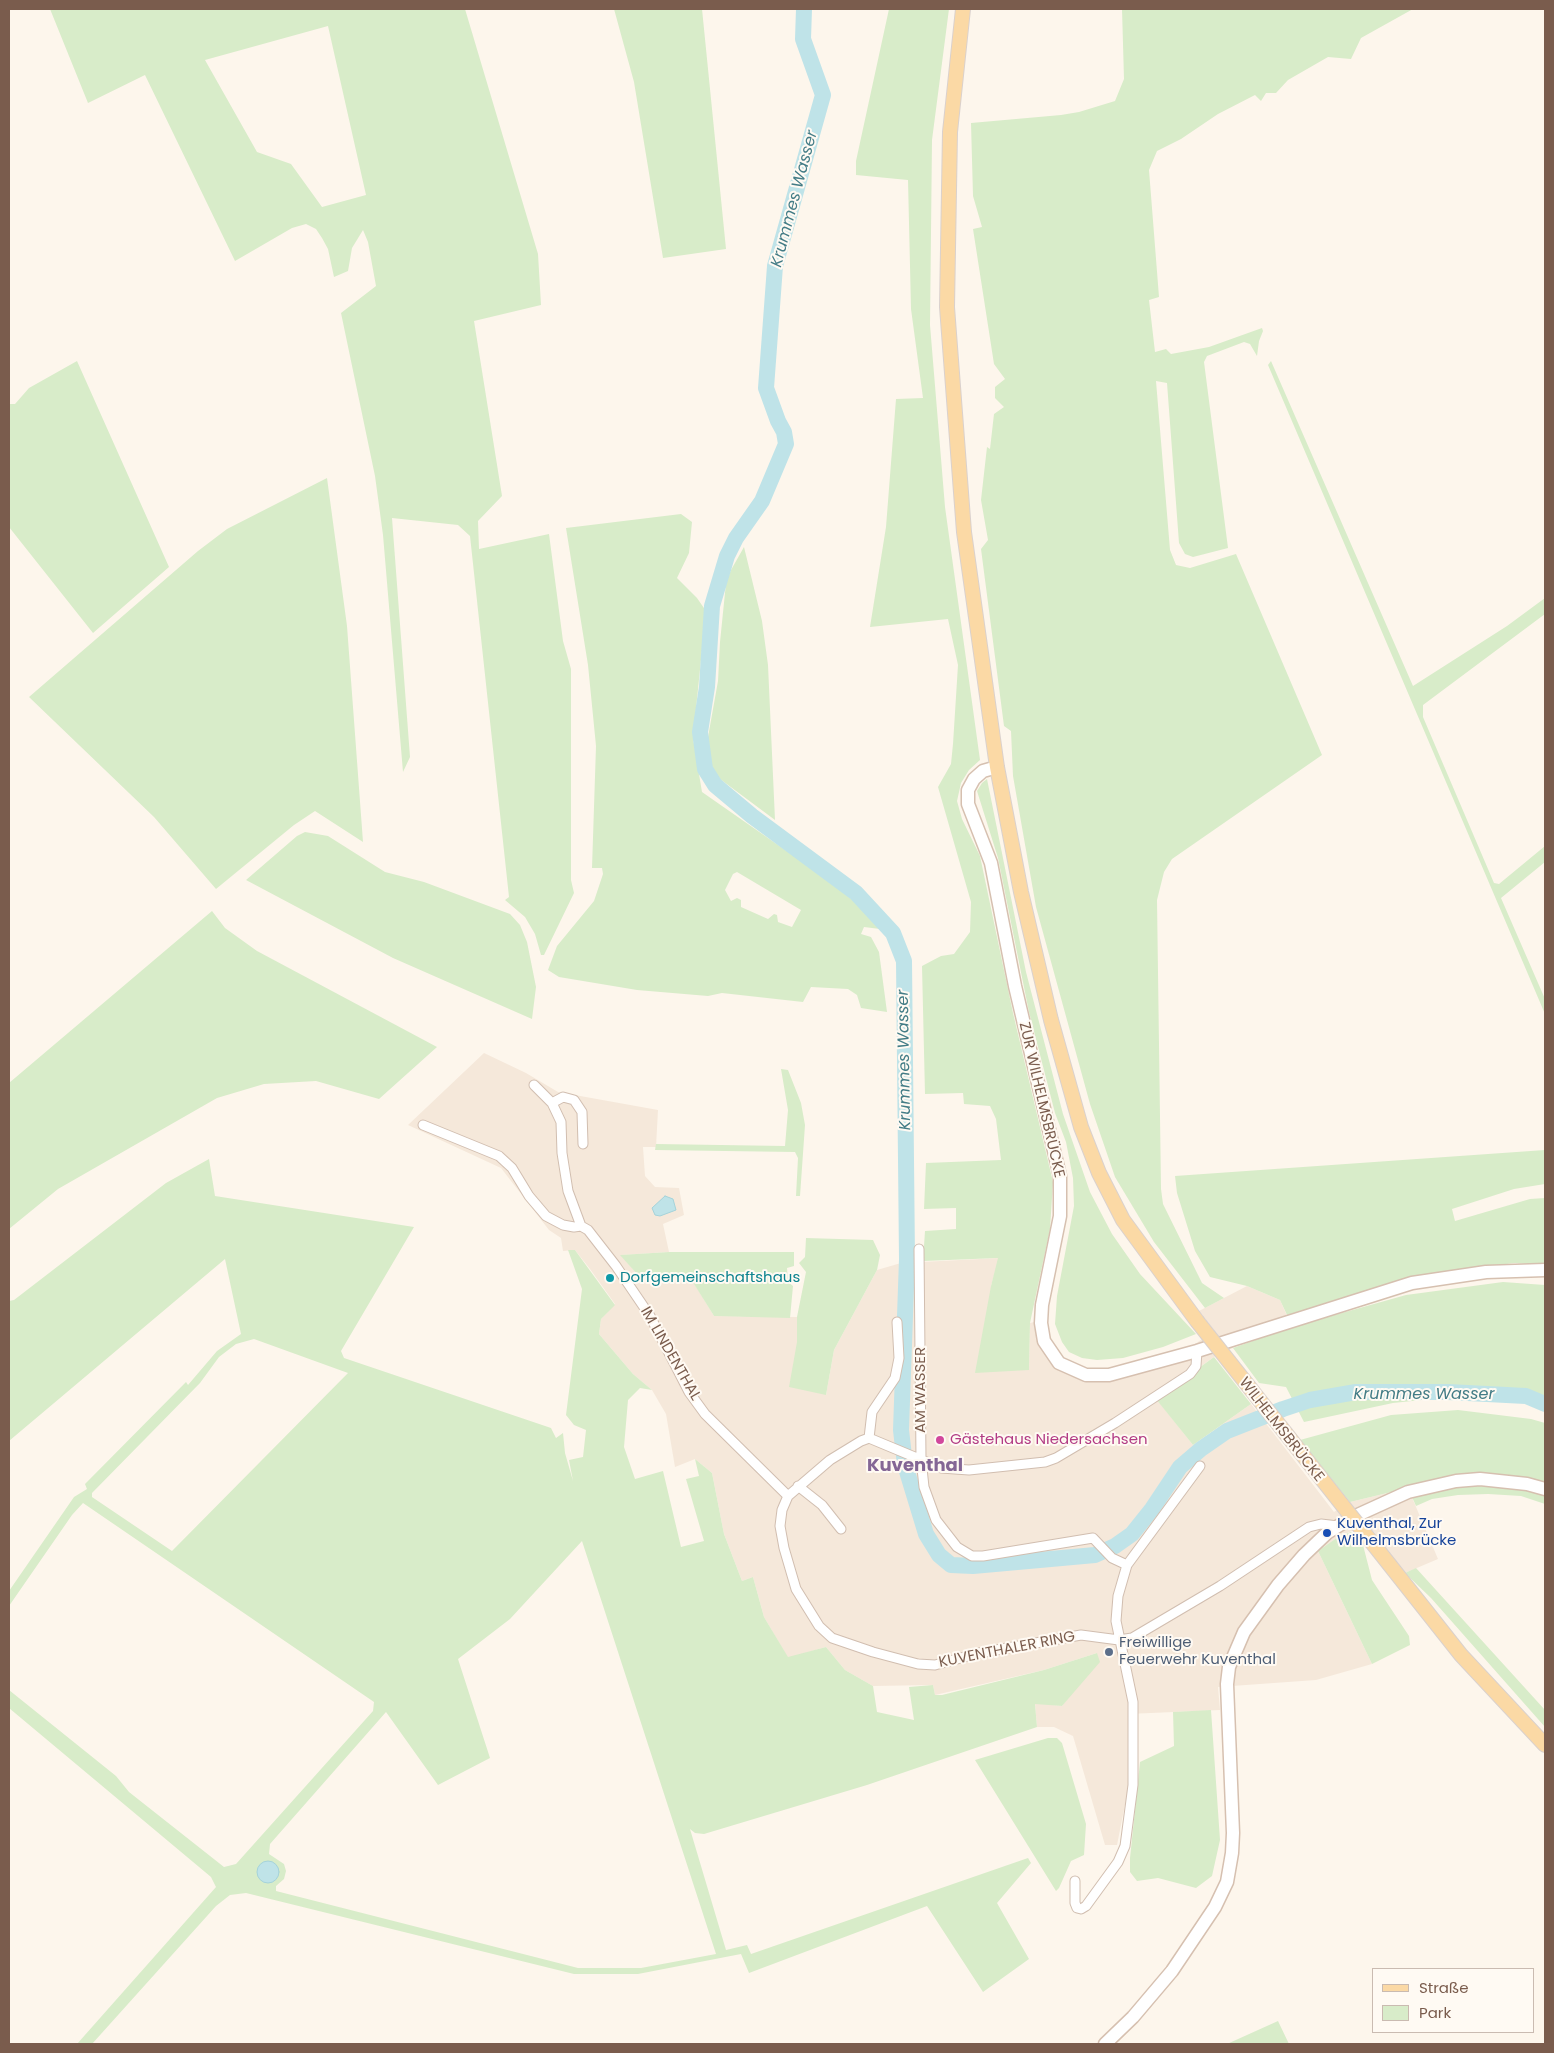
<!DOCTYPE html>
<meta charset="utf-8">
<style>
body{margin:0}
#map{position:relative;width:1554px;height:2053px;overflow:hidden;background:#fdf6ec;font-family:Poppins,sans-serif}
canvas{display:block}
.frame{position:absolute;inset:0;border:10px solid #7a5c4d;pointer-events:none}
.legend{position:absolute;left:1372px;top:1968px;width:162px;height:65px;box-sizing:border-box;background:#fffaf3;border:1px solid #cabbb1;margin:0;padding:6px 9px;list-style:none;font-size:15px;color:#7a5c4d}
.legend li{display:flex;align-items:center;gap:10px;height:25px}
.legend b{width:25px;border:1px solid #cabbb1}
</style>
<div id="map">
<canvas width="1554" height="2053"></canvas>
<div class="frame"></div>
<ul class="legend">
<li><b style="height:6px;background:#fbd9a5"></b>Straße</li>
<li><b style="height:14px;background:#d8ecc9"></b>Park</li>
</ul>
</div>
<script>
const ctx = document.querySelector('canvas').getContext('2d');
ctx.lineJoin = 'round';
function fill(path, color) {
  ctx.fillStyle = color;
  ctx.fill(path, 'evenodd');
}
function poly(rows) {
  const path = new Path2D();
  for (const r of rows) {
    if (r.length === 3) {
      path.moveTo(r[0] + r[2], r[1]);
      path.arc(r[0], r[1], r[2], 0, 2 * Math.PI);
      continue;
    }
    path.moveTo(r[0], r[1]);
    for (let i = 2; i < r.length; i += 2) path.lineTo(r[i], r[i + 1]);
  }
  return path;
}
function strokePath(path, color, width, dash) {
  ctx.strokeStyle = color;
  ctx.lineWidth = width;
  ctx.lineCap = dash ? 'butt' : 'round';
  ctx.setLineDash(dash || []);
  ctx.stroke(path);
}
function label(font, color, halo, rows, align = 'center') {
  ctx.font = font + ' Poppins,sans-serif';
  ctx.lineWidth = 4;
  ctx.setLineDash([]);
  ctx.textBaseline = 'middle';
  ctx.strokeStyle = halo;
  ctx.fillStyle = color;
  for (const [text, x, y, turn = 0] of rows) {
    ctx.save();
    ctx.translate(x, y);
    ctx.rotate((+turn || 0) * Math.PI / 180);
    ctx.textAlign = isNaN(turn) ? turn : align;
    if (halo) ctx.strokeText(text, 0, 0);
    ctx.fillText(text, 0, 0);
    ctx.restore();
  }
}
fill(poly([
 [484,1053,526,1073,558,1092,658,1110,656,1147,643,1147,645,1176,655,1187,679,1188,684,1215,663,1224,669,1252,621,1255,637,1274,689,1275,714,1316,797,1317,797,1342,826,1395,834,1350,877,1270,901,1263,999,1258,991,1286,1029,1370,1030,1323,1047,1319,1048,1336,1053,1349,1067,1362,1084,1369,1113,1369,1190,1348,1214,1330,1199,1311,1247,1286,1280,1300,1292,1327,1241,1344,1214,1357,1156,1398,1193,1445,1251,1404,1334,1512,1350,1502,1408,1488,1438,1559,1405,1573,1368,1524,1338,1537,1318,1551,1372,1664,1316,1680,1218,1687,1220,1710,1128,1714,1128,1789,1117,1845,1105,1845,1073,1736,1054,1727,1037,1727,1035,1703,1062,1706,1097,1653,1044,1670,935,1695,933,1685,873,1686,845,1670,826,1647,788,1658,764,1617,753,1577,742,1581,724,1534,712,1473,695,1459,675,1467,666,1414,652,1390,633,1374,599,1334,601,1319,615,1304,590,1269,575,1250,563,1251,561,1238,549,1230,501,1168,408,1125]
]), '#f5e8da');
fill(poly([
 [50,9,465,9,538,254,541,305,474,321,502,496,478,521,479,549,549,534,563,641,571,669,571,880,574,893,544,955,541,955,535,934,525,917,505,900,509,897,470,536,458,525,392,518,410,757,403,772,383,535,375,476,341,313,376,286,368,242,363,230,352,248,348,271,334,277,328,249,322,238,316,229,306,224,292,228,235,261,145,75,88,103],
 [328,26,366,195,322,207,291,164,257,152,205,60],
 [614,9,702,9,726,249,663,258,634,82],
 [889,9,949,9,932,140,930,325,945,507,980,760,969,770,961,783,957,801,962,819,980,856,1013,1013,1053,1182,1050,1229,1030,1323,1029,1370,975,1373,991,1286,998,1258,923,1261,925,1231,956,1229,956,1208,924,1209,926,1163,1001,1160,996,1119,990,1106,964,1104,963,1093,925,1094,922,966,941,956,954,954,970,932,971,902,938,787,951,764,953,744,958,665,948,619,870,627,886,527,896,399,923,398,911,309,908,180,856,175,856,161],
 [1122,9,1413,9,1361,38,1351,59,1328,57,1288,80,1276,93,1266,93,1261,101,1255,95,1218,114,1181,139,1157,151,1149,170,1159,297,1149,300,1155,352,1166,349,1171,354,1209,347,1262,328,1263,331,1259,341,1257,356,1250,344,1244,342,1207,356,1204,362,1228,548,1193,557,1185,554,1179,543,1167,383,1156,381,1170,550,1176,565,1190,568,1236,554,1322,755,1172,859,1164,872,1157,900,1161,1189,1163,1204,1202,1283,1224,1298,1205,1308,1154,1242,1115,1177,1090,1104,1036,907,1013,776,1011,731,1004,726,981,549,988,540,981,500,987,447,990,449,994,414,1004,407,995,398,995,387,1005,379,994,364,973,229,982,227,973,196,971,123,1061,115,1079,112,1115,101,1124,79],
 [77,361,169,567,93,633,9,527,9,404,15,404,29,388],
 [1271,361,1413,686,1507,626,1545,598,1545,614,1423,705,1423,717,1494,883,1499,884,1545,846,1545,862,1501,898,1545,999,1545,1014,1268,365],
 [327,478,347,626,363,842,315,811,294,825,216,889,154,817,29,697,198,551,227,529],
 [681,514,692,522,689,553,677,578,697,598,706,611,693,738,702,792,834,884,875,920,880,929,864,927,861,934,871,937,879,952,887,1012,861,1008,857,995,848,989,811,987,803,1002,722,993,708,996,637,990,559,977,548,970,557,946,594,901,603,874,602,868,592,868,596,746,588,665,566,528],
 [737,872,801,910,792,927,778,922,777,915,774,914,768,919,741,907,741,900,737,898,731,901,725,890,733,874],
 [744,547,762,621,768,665,775,820,720,779,710,767,708,737,718,681,720,642,726,583,731,570],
 [987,779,1026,972,1063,1114,1090,1192,1112,1234,1140,1274,1196,1334,1163,1347,1123,1358,1097,1360,1082,1358,1069,1352,1062,1342,1055,1324,1057,1296,1074,1206,1073,1178,1066,1142,1055,1113,1029,1012,998,858,977,791,982,783],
 [305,832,328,836,385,872,424,882,510,914,520,925,527,942,536,987,532,1019,393,958,246,880,297,836],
 [212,911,225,928,257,951,437,1047,379,1099,316,1081,264,1084,217,1098,58,1189,9,1229,9,1083],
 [781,1069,788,1070,801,1103,805,1125,800,1196,796,1196,798,1158,795,1152,655,1150,656,1144,785,1146,788,1110],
 [1545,1150,1545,1184,1514,1189,1452,1209,1455,1221,1530,1199,1545,1198,1545,1265,1515,1263,1461,1269,1396,1282,1287,1315,1280,1300,1247,1286,1210,1277,1195,1251,1177,1193,1175,1176],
 [209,1159,215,1196,414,1227,341,1351,344,1358,551,1428,556,1438,563,1433,565,1453,573,1481,569,1460,583,1457,586,1430,574,1425,566,1415,582,1289,568,1250,575,1250,615,1305,601,1319,599,1334,633,1374,652,1390,640,1388,628,1400,624,1447,635,1479,663,1471,681,1547,704,1541,686,1479,699,1476,695,1459,712,1473,724,1534,742,1581,753,1577,764,1617,788,1657,826,1647,845,1670,873,1686,877,1712,914,1720,909,1687,933,1685,935,1695,942,1695,1044,1670,1097,1653,1100,1662,1062,1706,1035,1704,1037,1727,867,1785,704,1834,695,1833,690,1829,726,1950,747,1945,751,1954,1028,1858,1031,1863,997,1903,1029,1959,983,1992,927,1906,749,1973,741,1954,638,1974,574,1974,246,1893,230,1895,216,1906,92,2044,77,2044,216,1887,211,1877,9,1708,9,1690,116,1776,129,1792,224,1867,236,1864,373,1711,374,1702,83,1503,72,1515,9,1606,9,1591,74,1497,87,1489,85,1484,186,1382,188,1385,217,1351,241,1334,225,1259,9,1441,9,1301,14,1300,166,1183],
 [254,1339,348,1373,172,1551,92,1497,92,1493,200,1383,219,1357,236,1344],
 [582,1541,716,1954,641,1968,578,1968,276,1891,276,1886,284,1879,286,1871,284,1864,269,1854,270,1844,386,1712,438,1785,490,1758,458,1659,510,1619],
 [806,1238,873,1240,880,1255,877,1270,834,1350,826,1395,789,1387,797,1342,797,1317,806,1272,799,1263,805,1257],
 [669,1252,794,1252,794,1266,787,1268,788,1282,793,1286,790,1318,714,1316,689,1276,637,1274,620,1255],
 [1503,1282,1545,1285,1545,1410,1524,1402,1431,1399,1393,1403,1304,1422,1286,1387,1259,1383,1233,1348,1292,1327,1406,1295],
 [1214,1357,1251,1404,1193,1445,1156,1399],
 [1458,1410,1531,1419,1545,1423,1545,1504,1521,1496,1488,1494,1458,1495,1432,1499,1416,1506,1408,1488,1350,1502,1300,1440,1391,1415],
 [1351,1532,1363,1545,1372,1580,1409,1636,1410,1645,1372,1664,1318,1551,1338,1537],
 [1416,1568,1545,1710,1545,1727,1431,1598,1405,1573],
 [1211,1710,1220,1840,1212,1876,1196,1888,1158,1878,1137,1881,1130,1872,1130,1858,1140,1762,1174,1746,1173,1712],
 [1048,1738,1057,1738,1062,1743,1086,1824,1084,1855,1071,1861,1059,1888,1056,1891,975,1760],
 [1278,2021,1289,2044,1227,2044]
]), '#d8ecc9');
const water = poly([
 [665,1196,673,1199,676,1210,660,1216,655,1215,652,1208,665,1196],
 [268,1872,11]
]);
fill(water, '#bfe3e8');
strokePath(water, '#a5d3da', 1);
strokePath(poly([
 [804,9,803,39,823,95,775,266,766,388,778,421,784,432,786,444,762,501,736,538,727,556,712,606,707,687,700,732,705,769,715,785,752,816,856,893,893,933,904,961,907,1259,901,1430,905,1465,926,1534,939,1555,951,1565,973,1566,1095,1555,1115,1546,1132,1534,1152,1509,1180,1467,1201,1449,1227,1431,1283,1409,1310,1400,1356,1392,1448,1392,1526,1396,1545,1404]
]), '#bfe3e8', 16);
const street = poly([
 [534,1085,552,1103,561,1122,562,1153,568,1191,581,1226],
 [552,1103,563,1097,574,1100,582,1112,583,1144],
 [423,1125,499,1156,512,1168,529,1196,546,1216,563,1225,574,1227,581,1226],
 [581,1226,588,1230,616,1266,650,1316,689,1392,705,1414,788,1496],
 [919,1249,921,1459,924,1487,936,1520,957,1547,972,1556,983,1556,1093,1538,1112,1558,1127,1565],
 [1197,1351,1196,1366,1190,1374,1115,1423,1056,1458,1045,1462,969,1470,941,1468,869,1438,861,1441,830,1460,788,1496,782,1510,780,1526,784,1548,796,1589,819,1626,832,1638,873,1652,918,1664,935,1665,979,1653,1081,1635,1119,1640,1132,1638,1220,1586,1309,1527,1321,1524,1338,1526],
 [869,1438,872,1412,895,1378,899,1358,897,1322],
 [798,1486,822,1505,841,1529],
 [1075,1881,1075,1903,1077,1908,1081,1909,1086,1906,1118,1862,1125,1846,1133,1785,1133,1702,1116,1621,1118,1596,1127,1565,1200,1466]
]);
const secondary = poly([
 [997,767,983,771,974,779,968,790,968,804,991,863,1015,986,1060,1176,1060,1216,1042,1305,1041,1323,1044,1341,1059,1363,1086,1375,1109,1375,1197,1351,1412,1283,1486,1272,1545,1270],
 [1105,2044,1133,2017,1172,1971,1215,1907,1227,1882,1232,1853,1233,1833,1227,1684,1229,1667,1244,1632,1278,1585,1304,1555,1327,1533,1351,1518,1408,1492,1456,1481,1480,1479,1527,1484,1545,1489]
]);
const primary = poly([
 [963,9,950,132,947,307,964,532,997,767,1021,892,1051,1020,1081,1127,1099,1173,1123,1220,1197,1321],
 [1370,1540,1461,1655,1545,1745]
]);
strokePath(street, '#d1beb0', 11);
strokePath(secondary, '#d6c0b0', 15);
strokePath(primary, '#dad1cd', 16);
strokePath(street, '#fff', 9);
strokePath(secondary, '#fff', 12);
strokePath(primary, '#fbd9a5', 14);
const primaryBridge = poly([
 [1197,1321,1370,1540]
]);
strokePath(primaryBridge, '#dad1cd', 16, []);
strokePath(primaryBridge, '#fbd9a5', 14);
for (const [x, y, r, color] of [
 [610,1278,5,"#0f9aa8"],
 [940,1440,5,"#d1479c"],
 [1327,1533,5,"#1a4fb4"],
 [1109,1652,5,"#5c6f8a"]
]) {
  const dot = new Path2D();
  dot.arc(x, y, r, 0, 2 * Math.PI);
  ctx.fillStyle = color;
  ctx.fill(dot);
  strokePath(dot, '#fffaf3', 2);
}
label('15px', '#7a5c4d', '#fffaf3', [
 ["ZUR WILHELMSBRÜCKE",1041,1100,77],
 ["IM LINDENTHAL",670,1354,60],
 ["AM WASSER",921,1390,-90],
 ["WILHELMSBRÜCKE",1281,1430,52],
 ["KUVENTHALER RING",1007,1650,-11]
]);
label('15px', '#0d838f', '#fffaf3', [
 ["Dorfgemeinschaftshaus",620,1278]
], 'left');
label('15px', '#b23c85', '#fffaf3', [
 ["Gästehaus Niedersachsen",950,1440]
], 'left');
label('15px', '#164399', '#fffaf3', [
 ["Kuventhal, Zur",1337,1524],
 ["Wilhelmsbrücke",1337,1541]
], 'left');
label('15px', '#4e5e75', '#fffaf3', [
 ["Freiwillige",1119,1643],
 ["Feuerwehr Kuventhal",1119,1660]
], 'left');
label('italic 16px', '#437c86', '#fffaf3', [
 ["Krummes Wasser",795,199,-75],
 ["Krummes Wasser",905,1060,-91],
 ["Krummes Wasser",1424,1395]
]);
label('bold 18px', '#846695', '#fffaf3', [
 ["Kuventhal",915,1466]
]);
</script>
